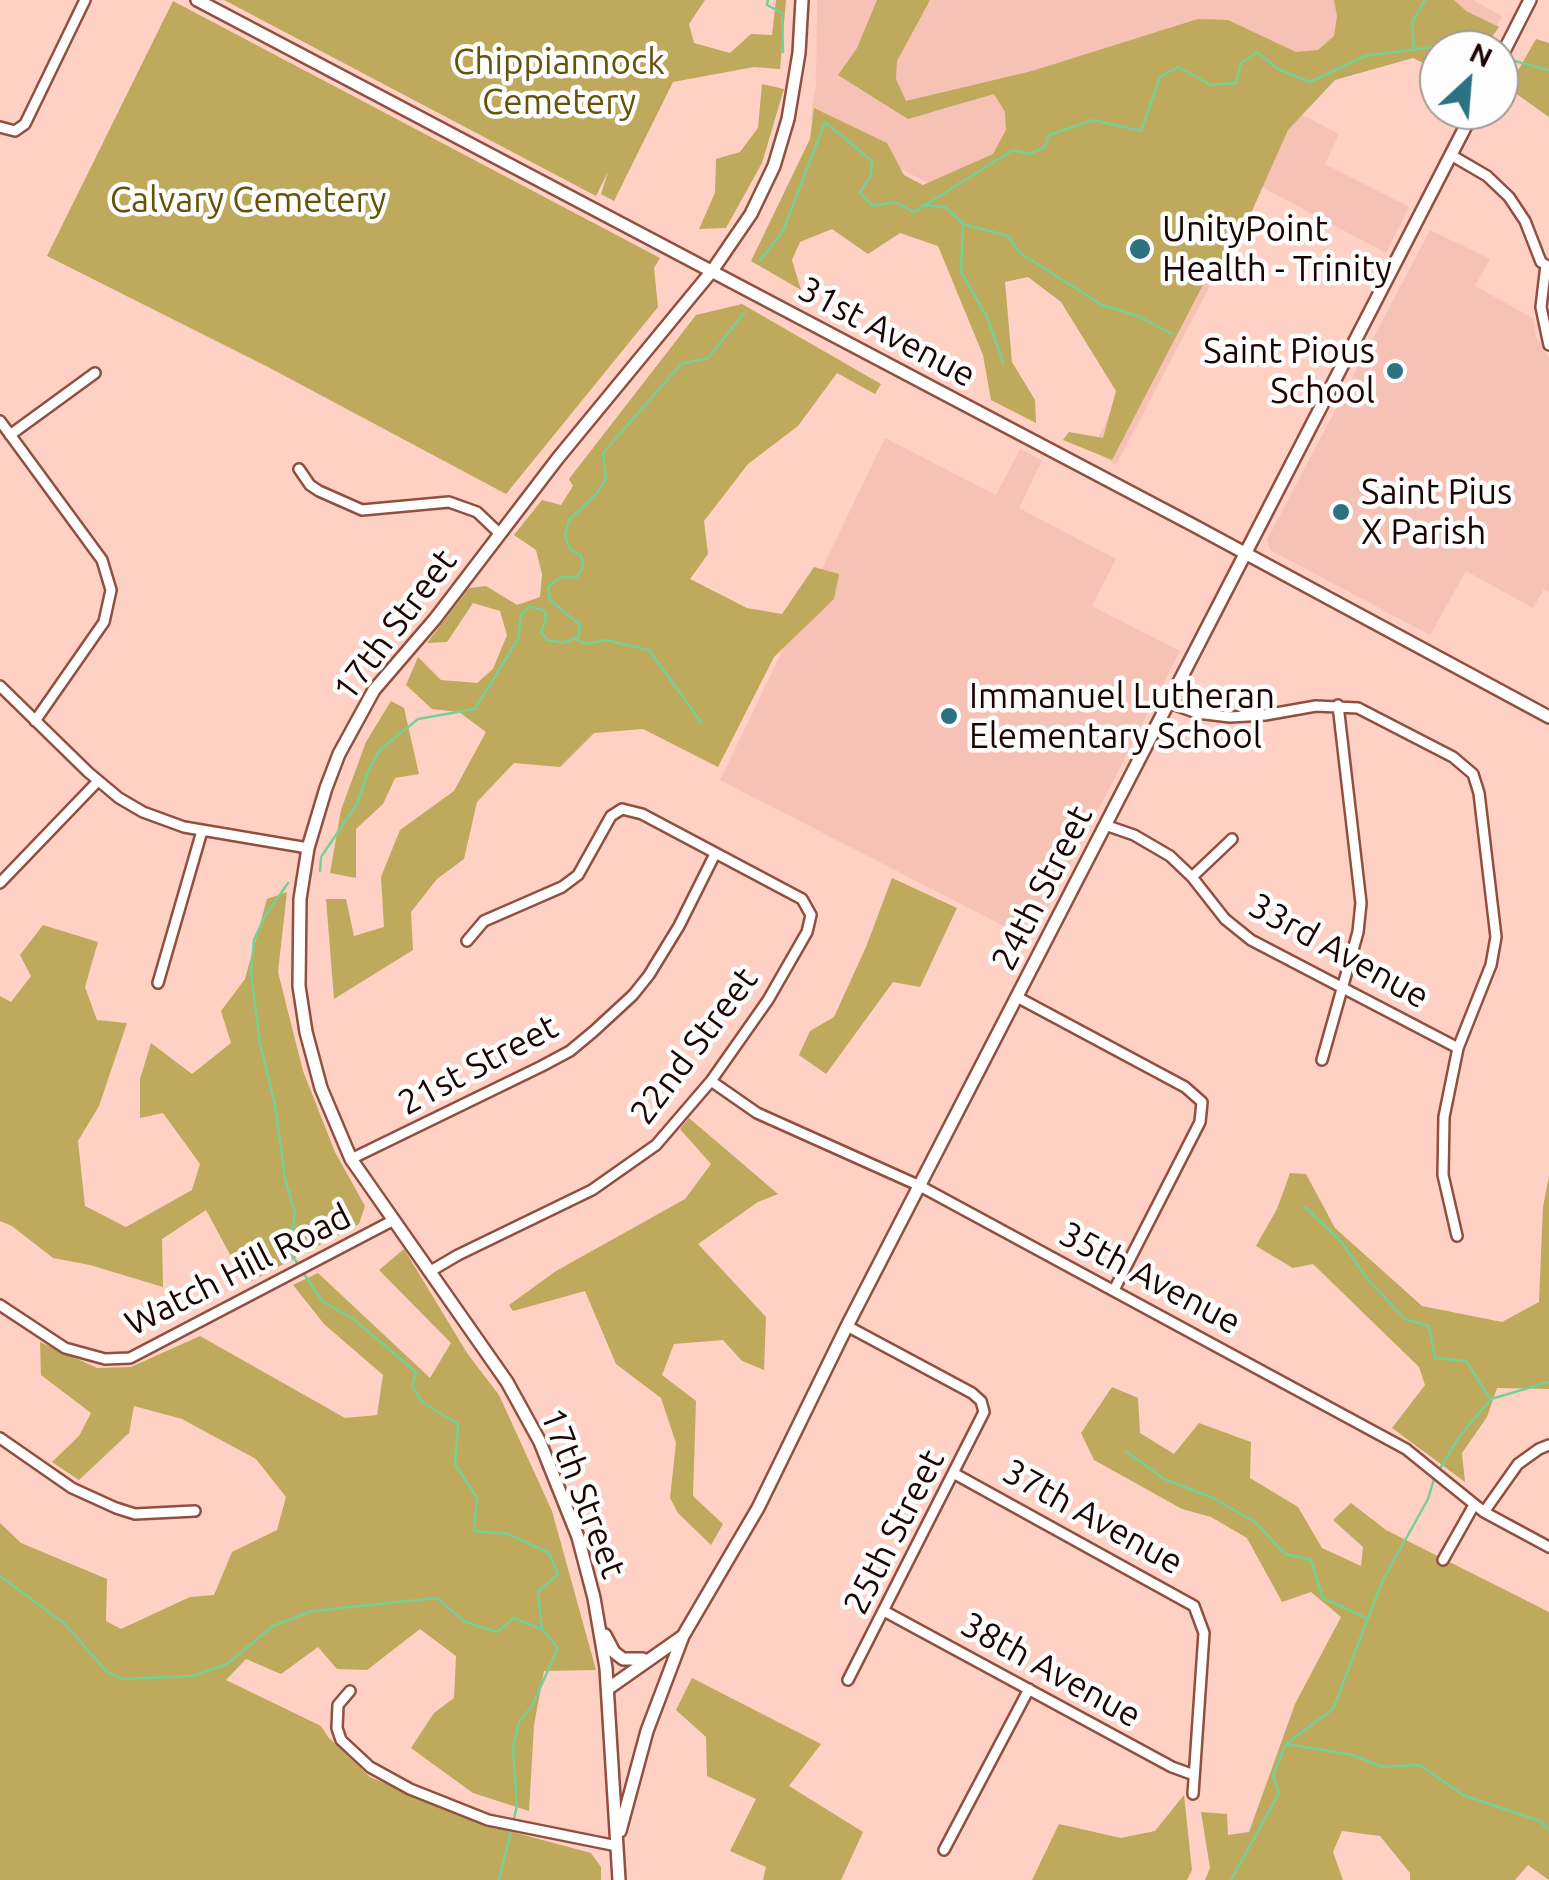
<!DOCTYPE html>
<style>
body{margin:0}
#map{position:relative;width:1549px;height:1880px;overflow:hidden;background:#ffd0c4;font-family:Ubuntu,sans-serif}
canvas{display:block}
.north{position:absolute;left:1419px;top:30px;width:100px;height:100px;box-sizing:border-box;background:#fdfdfd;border:2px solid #a39998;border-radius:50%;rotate:26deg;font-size:28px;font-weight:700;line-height:40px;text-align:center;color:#1c0401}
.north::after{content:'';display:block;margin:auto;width:35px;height:45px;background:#2d7281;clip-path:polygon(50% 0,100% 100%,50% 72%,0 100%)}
</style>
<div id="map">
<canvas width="1549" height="1880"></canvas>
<div class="north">N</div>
</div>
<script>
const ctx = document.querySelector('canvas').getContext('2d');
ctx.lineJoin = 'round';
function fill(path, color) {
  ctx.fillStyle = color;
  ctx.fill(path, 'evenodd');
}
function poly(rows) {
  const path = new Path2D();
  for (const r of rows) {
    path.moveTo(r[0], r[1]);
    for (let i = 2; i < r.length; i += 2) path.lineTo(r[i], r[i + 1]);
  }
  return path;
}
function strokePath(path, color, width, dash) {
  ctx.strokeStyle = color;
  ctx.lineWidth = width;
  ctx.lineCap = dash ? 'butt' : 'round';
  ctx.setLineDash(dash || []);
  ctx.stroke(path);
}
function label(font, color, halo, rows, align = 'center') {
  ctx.font = font + ' Ubuntu,sans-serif';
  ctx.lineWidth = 9;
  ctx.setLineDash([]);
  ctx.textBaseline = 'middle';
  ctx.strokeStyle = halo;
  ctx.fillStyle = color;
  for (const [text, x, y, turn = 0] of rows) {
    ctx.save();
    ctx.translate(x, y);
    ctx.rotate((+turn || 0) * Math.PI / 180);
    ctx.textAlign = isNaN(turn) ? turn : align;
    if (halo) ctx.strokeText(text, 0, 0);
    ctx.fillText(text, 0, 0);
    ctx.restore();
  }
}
fill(poly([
 [817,0,1473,0,1502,16,1483,50,1415,31,1322,73,1301,114,1339,134,1325,164,1409,207,1386,253,1262,187,1116,465,1092,449,1166,311,810,120,816,84],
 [1430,230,1490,259,1475,286,1533,318,1536,337,1549,358,1549,592,1544,589,1533,608,1466,571,1430,635,1270,550,1267,540],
 [885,438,996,495,1020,449,1042,460,1019,508,1116,559,1092,606,1180,651,1031,940,720,780]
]), '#f6c2b6');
fill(poly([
 [224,0,705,0,689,24,694,43,730,53,751,34,772,35,776,0,786,0,780,69,754,67,673,82,614,201,601,194,608,172,596,196],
 [877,0,930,0,897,61,896,79,906,101,1032,71,1198,19,1228,20,1296,52,1318,50,1334,36,1337,16,1334,0,1454,0,1466,11,1499,27,1483,50,1439,50,1439,71,1413,58,1335,80,1288,130,1231,258,1207,277,1112,460,1063,440,1069,432,1103,438,1116,391,1061,302,1028,277,1005,282,1012,362,1035,400,1036,423,991,400,983,355,938,246,900,233,868,254,832,229,800,242,792,260,801,290,751,261,810,139,814,108,887,143,904,175,923,185,993,154,1006,130,1005,112,994,94,908,119,838,75,857,48],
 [173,1,660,258,654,268,658,307,506,494,268,367,47,256],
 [1536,39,1549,43,1549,117,1508,88],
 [762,84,784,89,762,163,726,228,699,229,715,193,716,159,740,152,758,128],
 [742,304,881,384,875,394,837,373,798,426,748,464,704,521,708,554,690,579,747,608,782,614,814,567,839,574,834,599,774,657,718,767,643,729,594,733,560,767,514,763,477,802,464,859,437,879,411,912,413,950,334,999,326,899,346,899,354,936,384,927,381,877,400,830,454,791,486,732,459,712,432,709,406,685,418,657,441,680,477,683,493,669,507,635,500,611,473,603,447,642,427,643,469,588,486,586,517,605,540,597,542,574,536,550,514,535,542,500,561,505,573,486,569,479,696,315],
 [391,701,404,708,419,774,395,778,383,804,356,829,356,878,330,873,341,810,366,742],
 [892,878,957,908,920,987,893,982,826,1074,799,1055,810,1031,834,1017,866,947],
 [287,892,278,972,303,1071,335,1152,365,1206,359,1224,246,1284,206,1210,162,1239,163,1287,90,1265,53,1258,12,1226,0,1221,0,996,11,1002,31,976,20,955,43,925,98,942,85,987,97,1020,127,1023,99,1106,78,1141,85,1206,126,1227,192,1190,200,1164,163,1113,140,1118,140,1079,151,1043,192,1074,231,1043,221,1011,245,979,267,899],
 [689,1118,778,1194,758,1202,698,1244,766,1317,764,1370,742,1361,723,1340,674,1344,662,1375,696,1401,693,1496,723,1524,711,1545,678,1513,670,1498,676,1443,661,1398,616,1364,585,1291,513,1311,509,1305,556,1271,685,1199,711,1164,680,1129],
 [1290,1173,1306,1174,1335,1228,1422,1306,1502,1322,1539,1302,1543,1207,1549,1176,1549,1389,1497,1388,1487,1417,1462,1453,1465,1482,1392,1428,1425,1385,1419,1367,1313,1264,1293,1268,1256,1246,1277,1209],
 [404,1249,467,1353,499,1395,552,1511,596,1670,544,1671,534,1725,529,1811,473,1793,411,1748,434,1713,454,1698,456,1656,420,1629,367,1670,337,1669,318,1647,281,1674,246,1659,226,1680,321,1726,328,1737,370,1777,479,1823,591,1853,601,1867,601,1880,0,1880,0,1523,21,1543,107,1579,106,1621,121,1629,190,1597,214,1595,232,1552,277,1530,286,1497,256,1459,182,1419,134,1406,129,1433,79,1480,52,1462,79,1436,91,1413,41,1375,40,1342,97,1368,131,1367,200,1336,345,1418,377,1415,383,1375,324,1324,293,1285,318,1273,430,1378,451,1343,379,1270],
 [1112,1387,1138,1398,1140,1433,1174,1454,1199,1423,1251,1442,1250,1478,1298,1507,1322,1548,1361,1566,1363,1547,1333,1520,1351,1503,1386,1530,1549,1612,1549,1880,1528,1865,1515,1880,1410,1880,1410,1873,1380,1836,1342,1831,1333,1852,1343,1880,1205,1880,1210,1868,1201,1812,1227,1814,1228,1835,1249,1832,1295,1704,1341,1617,1311,1592,1282,1602,1247,1538,1211,1517,1182,1509,1094,1460,1081,1433],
 [692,1678,821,1744,789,1786,863,1832,841,1880,763,1880,766,1867,730,1851,756,1799,707,1776,706,1737,676,1710],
 [1184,1795,1192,1870,1187,1880,1032,1880,1059,1824,1121,1838,1155,1831]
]), '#bea95d');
strokePath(poly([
 [768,0,767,5,782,13,783,52],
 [1414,50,1412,23,1425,0],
 [1507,59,1549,70],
 [923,205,945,207,963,224,961,272,987,317,1003,362],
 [963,224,1008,236,1020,253,1102,305,1138,316,1172,334],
 [759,262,783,231,825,122,872,161,871,175,860,193,873,206,895,202,914,212,1013,150,1030,154,1045,147,1049,135,1093,120,1141,131,1160,77,1178,67,1211,85,1236,83,1241,63,1257,52,1278,69,1310,82,1365,56,1439,46,1471,50],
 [574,638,585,644,605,640,649,650,701,722],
 [320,871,321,857,357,804,369,769,380,750,418,719,475,709,518,639,521,615,530,606,545,611,546,619,541,632,547,640,564,643,579,636,580,625,550,600,548,587,561,577,577,577,583,568,581,556,570,549,565,536,569,520,597,493,606,479,603,453,681,364,708,358,745,312],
 [288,883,265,916,254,940,251,974,260,1043,275,1105,285,1178,295,1213,290,1253,298,1264],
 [1305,1207,1342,1243,1370,1282,1405,1319,1429,1326,1435,1358,1466,1361,1489,1397],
 [302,1271,323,1302,352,1318,416,1372,412,1386,422,1402,458,1424,455,1464,477,1498,474,1531,508,1534,549,1553,558,1574,538,1592,542,1629,558,1648,532,1706,519,1722,513,1747,517,1806,499,1880],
 [1126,1451,1164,1479,1213,1498,1255,1522,1285,1554,1311,1560,1323,1598,1368,1619],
 [1438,1472,1459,1437,1491,1399,1549,1382],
 [0,1576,65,1624,107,1672,122,1679,192,1676,227,1664,273,1626,312,1611,437,1598,465,1622,497,1632,514,1618,541,1629],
 [1286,1744,1352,1755,1383,1767,1420,1765,1463,1795,1540,1821,1549,1830],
 [1231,1880,1279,1793,1273,1775,1286,1744,1333,1709,1382,1582,1428,1499,1434,1479]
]), '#77cf96', 2.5);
const street = poly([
 [0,127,15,131,25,124,85,0],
 [1451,155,1487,176,1509,197,1525,221,1541,262,1549,267],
 [1546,265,1541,307,1549,345],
 [0,421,102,560,111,590,104,622,35,721],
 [10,435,95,373],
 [299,469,310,485,319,491,362,510,449,502,477,512,499,533],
 [0,686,88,772,119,798,143,812,184,827,308,848],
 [1169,703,1197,713,1230,717,1265,715,1316,706,1358,708,1453,757,1473,774,1479,793,1496,937,1491,965,1458,1048,1444,1117,1443,1175,1457,1236],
 [1105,825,1134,835,1170,856,1192,877,1225,919,1251,940,1458,1048],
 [1192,877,1232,839],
 [0,883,98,781],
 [158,983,202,831],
 [1017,997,1185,1087,1202,1102,1200,1122,1114,1290],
 [1322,1060,1358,932,1361,903,1338,705],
 [711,1081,757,1113,920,1186,1406,1449,1484,1512,1549,1547],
 [351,1159,542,1066,570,1051,594,1031,633,995,649,975,679,926,715,854],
 [429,1272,458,1255,592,1190,656,1145,711,1081,768,1000,807,932,811,915,802,899,642,814,622,809,611,816,578,875,562,887,484,921,467,941],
 [0,1305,65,1348,105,1359,130,1358,392,1221],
 [847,1326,972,1393,981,1401,984,1412,848,1680],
 [0,1438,72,1488,116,1508,135,1514,195,1511],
 [955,1474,1194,1606,1204,1633,1193,1794],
 [1484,1512,1518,1464,1539,1449,1549,1445],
 [1443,1560,1474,1505],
 [884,1611,1172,1767,1194,1775],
 [350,1691,338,1705,337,1728,341,1740,370,1767,410,1789,488,1820,617,1846],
 [944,1850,1029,1689]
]);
const secondary = poly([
 [197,0,1191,524,1549,717],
 [1499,61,1530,0],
 [605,1635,614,1652,623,1659,643,1659],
 [609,1688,683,1636],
 [620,1831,647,1731,683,1636,758,1508,847,1326,1474,110],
 [619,1880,606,1668,594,1598,578,1537,540,1442,507,1382,351,1159,321,1088,306,1032,299,986,300,899,308,848,326,788,339,754,374,690,435,619,558,458,712,271,751,214,774,166,788,119,799,53,802,0]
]);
strokePath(street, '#914f3f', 14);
strokePath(secondary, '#914f3f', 16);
strokePath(street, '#fff', 9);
strokePath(secondary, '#fff', 11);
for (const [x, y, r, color] of [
 [1140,249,12,"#2d7281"],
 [1395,371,10,"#2d7281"],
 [1341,512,10,"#2d7281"],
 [949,716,10,"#2d7281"]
]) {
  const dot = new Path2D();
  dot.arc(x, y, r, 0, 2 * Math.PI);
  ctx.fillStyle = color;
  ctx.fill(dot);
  strokePath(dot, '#fdfdfd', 4);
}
label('35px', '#655307', '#fdfdfd', [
 ["Chippiannock",559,62],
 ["Cemetery",559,102],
 ["Calvary Cemetery",248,200]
]);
label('35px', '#1c0401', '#fdfdfd', [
 ["UnityPoint",1162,229],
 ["Health - Trinity",1162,269],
 ["Saint Pious",1375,351,"right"],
 ["School",1375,391,"right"],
 ["Saint Pius",1361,492],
 ["X Parish",1361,532],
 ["Immanuel Lutheran",969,696],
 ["Elementary School",969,736]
], 'left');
label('35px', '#1c0401', '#fdfdfd', [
 ["31st Avenue",887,332,28],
 ["17th Street",395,625,-53],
 ["24th Street",1042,888,-63],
 ["33rd Avenue",1339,951,29],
 ["22nd Street",694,1046,-53],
 ["21st Street",478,1065,-28],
 ["Watch Hill Road",238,1270,-27],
 ["35th Avenue",1150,1278,28],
 ["17th Street",583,1493,69],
 ["37th Avenue",1093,1517,29],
 ["25th Street",894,1532,-63],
 ["38th Avenue",1051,1670,29]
]);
</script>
